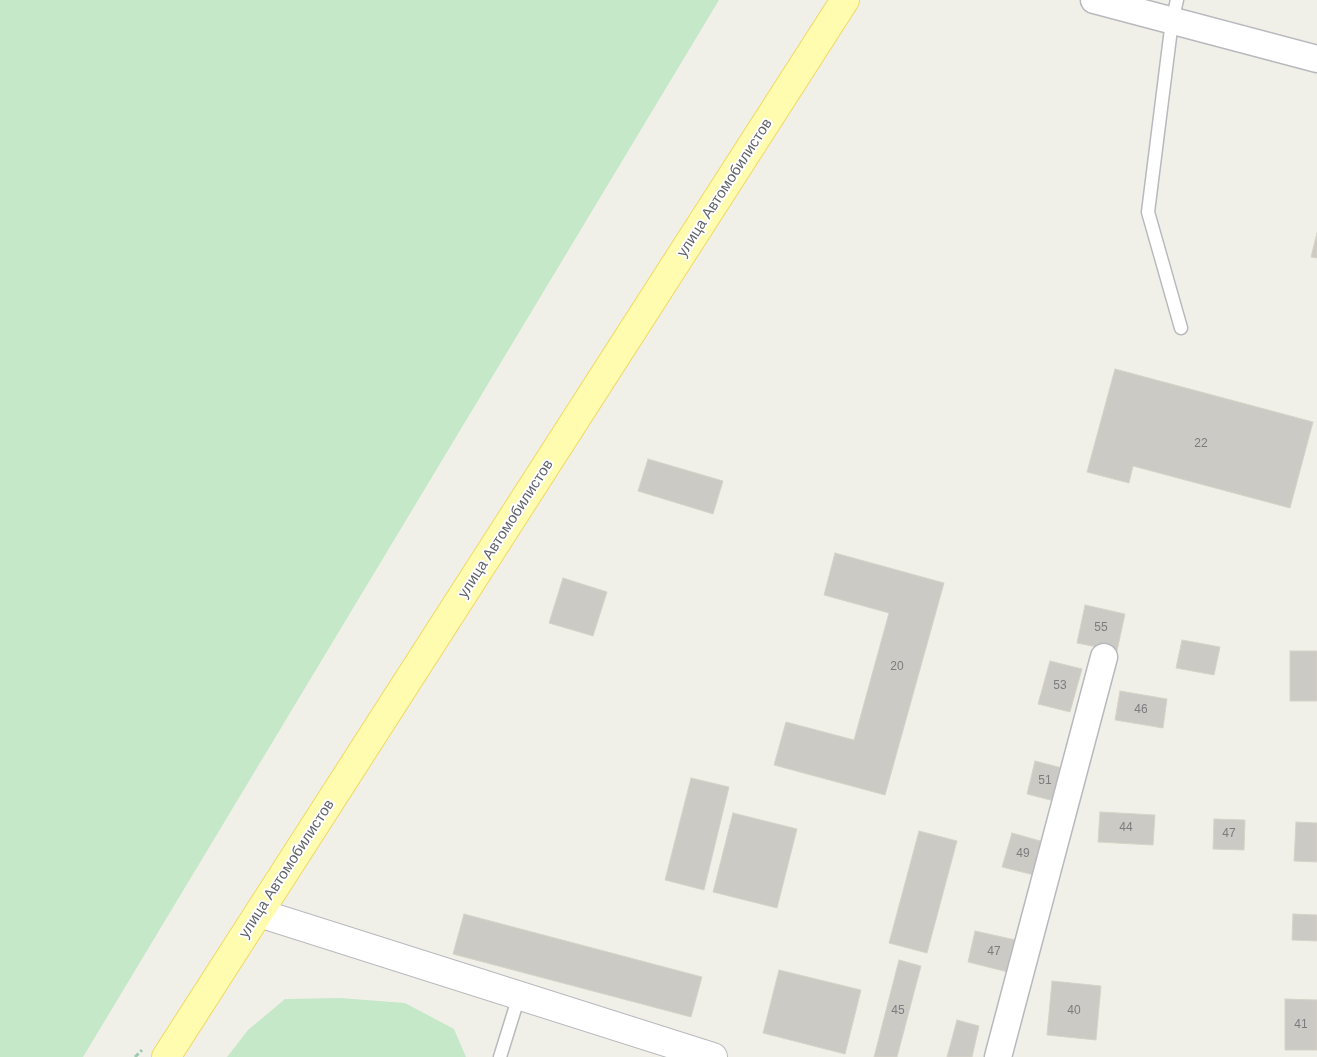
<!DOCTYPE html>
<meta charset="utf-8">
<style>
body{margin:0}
canvas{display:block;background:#f1f0e8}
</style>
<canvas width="1317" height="1057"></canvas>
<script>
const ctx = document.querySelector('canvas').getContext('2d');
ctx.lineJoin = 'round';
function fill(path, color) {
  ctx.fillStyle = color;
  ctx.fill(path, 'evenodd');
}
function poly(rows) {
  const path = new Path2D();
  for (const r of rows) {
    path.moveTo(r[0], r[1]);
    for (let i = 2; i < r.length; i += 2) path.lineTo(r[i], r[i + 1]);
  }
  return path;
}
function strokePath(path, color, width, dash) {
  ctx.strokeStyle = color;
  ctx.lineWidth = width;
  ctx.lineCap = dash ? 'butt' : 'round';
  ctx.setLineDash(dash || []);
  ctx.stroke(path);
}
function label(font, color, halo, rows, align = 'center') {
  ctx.font = font + ' Helvetica,sans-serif';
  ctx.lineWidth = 4;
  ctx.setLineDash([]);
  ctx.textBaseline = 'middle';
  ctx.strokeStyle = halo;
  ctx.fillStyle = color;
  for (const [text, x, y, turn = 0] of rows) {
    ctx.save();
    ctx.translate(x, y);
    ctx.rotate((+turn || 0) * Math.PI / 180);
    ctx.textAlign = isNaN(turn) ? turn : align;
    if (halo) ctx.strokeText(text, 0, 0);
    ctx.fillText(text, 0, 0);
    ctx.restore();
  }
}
fill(poly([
 [0,0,719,0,83,1057,0,1057],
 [340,998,405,1003,454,1029,466,1057,227,1057,248,1030,285,999]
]), '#c5e8c9');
const building = poly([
 [1317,233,1317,258,1311,257,1317,233],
 [1115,369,1313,422,1290,508,1133,466,1129,483,1087,472,1115,369],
 [648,459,723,481,713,514,638,491,648,459],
 [835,553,944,583,885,795,774,765,786,722,854,740,889,613,824,595,835,553],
 [563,578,607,592,593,636,549,623,563,578],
 [1085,605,1125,614,1117,651,1077,643,1085,605],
 [1182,640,1220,647,1214,675,1176,668,1182,640],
 [1290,651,1317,651,1317,701,1290,701,1290,651],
 [1050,661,1082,669,1070,712,1038,704,1050,661],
 [1120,691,1167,699,1163,728,1115,720,1120,691],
 [1035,761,1062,768,1054,801,1027,794,1035,761],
 [691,778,729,787,704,890,665,880,691,778],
 [1100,812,1155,815,1153,845,1098,842,1100,812],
 [733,813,797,829,777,908,713,892,733,813],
 [1214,819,1245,820,1244,850,1213,849,1214,819],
 [1296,822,1317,823,1317,862,1294,861,1296,822],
 [919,831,957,841,927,953,889,943,919,831],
 [1012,833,1044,842,1034,875,1002,867,1012,833],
 [464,914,702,977,691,1017,453,954,464,914],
 [1293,914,1317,915,1317,941,1292,940,1293,914],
 [975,931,1020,941,1012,973,968,962,975,931],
 [899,960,921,966,897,1057,874,1057,899,960],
 [779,970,861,990,845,1054,763,1033,779,970],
 [1052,981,1101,986,1096,1040,1047,1035,1052,981],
 [1285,999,1317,1000,1317,1050,1285,1050,1285,999],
 [957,1020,979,1026,972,1057,947,1057,957,1020]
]);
fill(building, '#cccac5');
strokePath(building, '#d6d3c6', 1);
const service = poly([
 [1177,0,1172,21,1148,212,1181,328],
 [500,1057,519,996]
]);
const minor = poly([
 [1094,0,1317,59],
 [998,1057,1104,657]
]);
const tertiary = poly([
 [259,913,713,1057]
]);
const primary = poly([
 [166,1057,845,0]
]);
strokePath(service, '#b8b9be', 15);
strokePath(minor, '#b8b9be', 29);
strokePath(tertiary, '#b8b9be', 30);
strokePath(primary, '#f2d960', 30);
strokePath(poly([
 [135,1057,142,1050]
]), '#9ec9af', 3, [5, 2.5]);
strokePath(service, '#fff', 12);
strokePath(minor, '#fff', 26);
strokePath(tertiary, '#fff', 28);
strokePath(primary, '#fffbaf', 28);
label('12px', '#7a7c7f', null, [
 ["22",1201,444],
 ["55",1101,628],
 ["20",897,667],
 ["53",1060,686],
 ["46",1141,710],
 ["51",1045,781],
 ["44",1126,828],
 ["47",1229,834],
 ["49",1023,854],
 ["47",994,952],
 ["45",898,1011],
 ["40",1074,1011],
 ["41",1301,1025]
]);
label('15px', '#5f6268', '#fff', [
 ["улица Автомобилистов",725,188,-57],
 ["улица Автомобилистов",506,529,-57],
 ["улица Автомобилистов",287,869,-57]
]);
</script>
